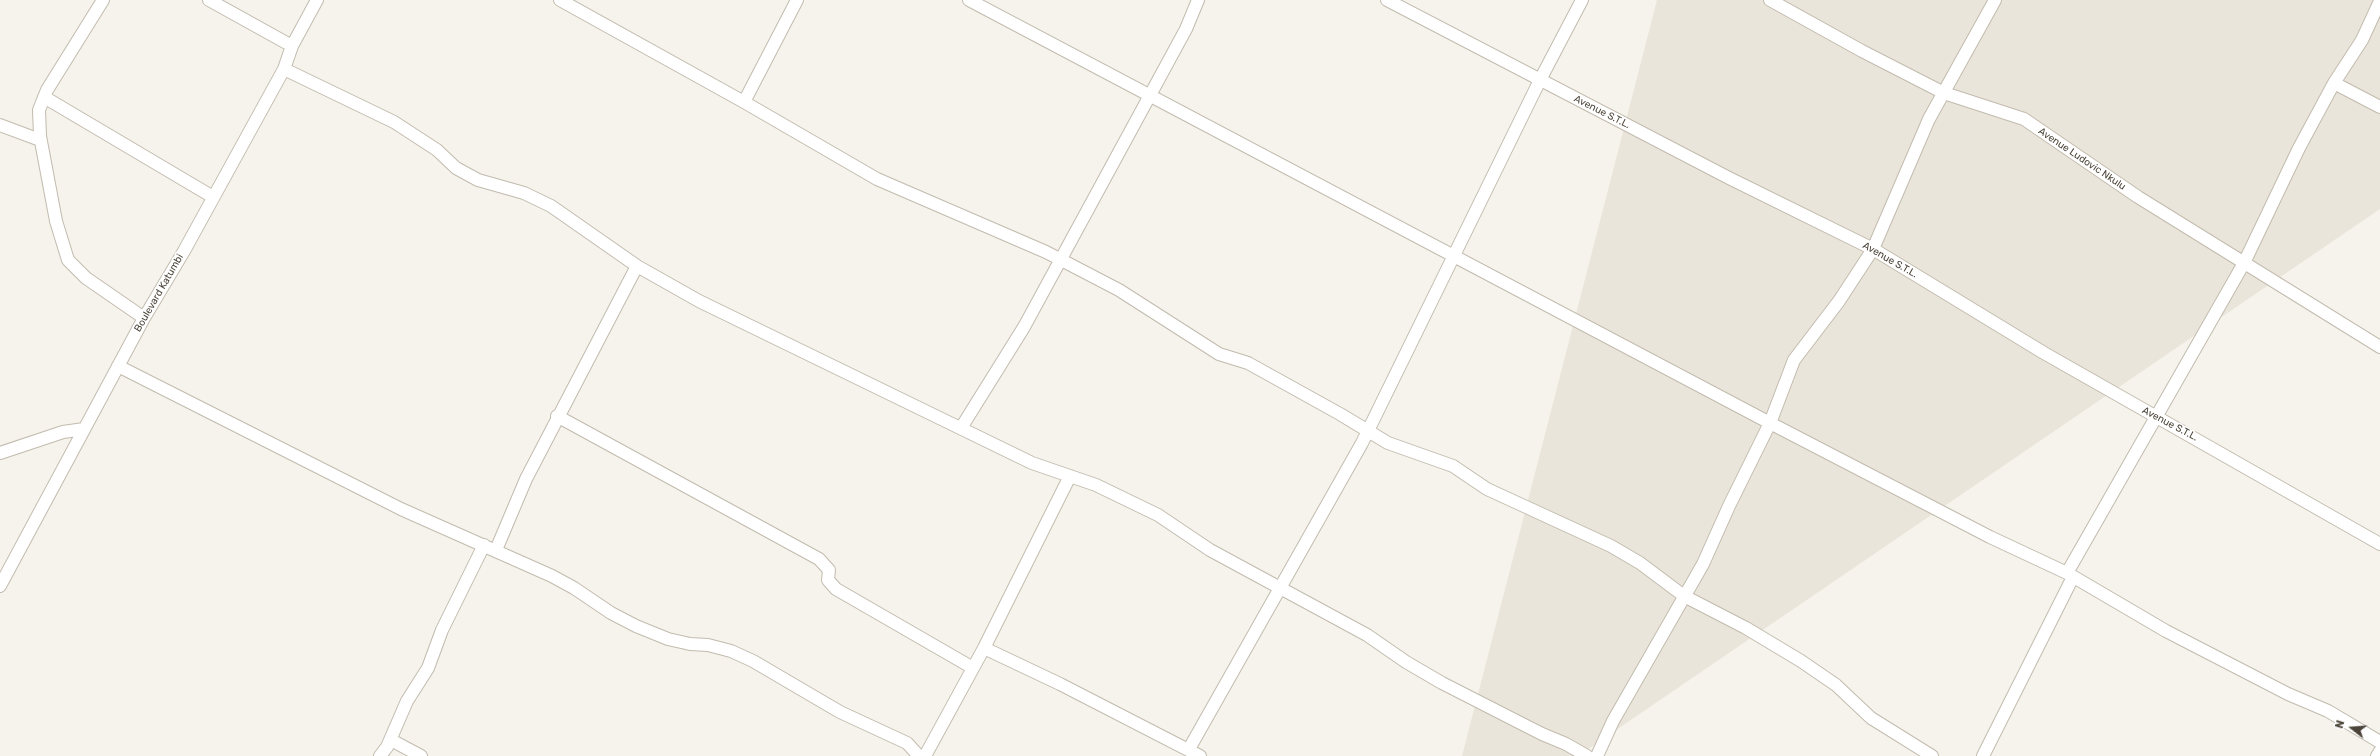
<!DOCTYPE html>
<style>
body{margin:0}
#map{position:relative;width:2380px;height:756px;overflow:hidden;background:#f6f3ec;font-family:Rubik,sans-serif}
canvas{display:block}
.north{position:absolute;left:2332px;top:708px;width:40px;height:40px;-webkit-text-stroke:3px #fff;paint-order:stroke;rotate:287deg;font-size:11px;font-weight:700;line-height:16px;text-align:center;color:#4b4439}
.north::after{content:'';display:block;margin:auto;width:14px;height:18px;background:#4b4439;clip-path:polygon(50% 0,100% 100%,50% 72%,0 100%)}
</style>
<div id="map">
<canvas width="2380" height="756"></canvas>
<div class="north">N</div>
</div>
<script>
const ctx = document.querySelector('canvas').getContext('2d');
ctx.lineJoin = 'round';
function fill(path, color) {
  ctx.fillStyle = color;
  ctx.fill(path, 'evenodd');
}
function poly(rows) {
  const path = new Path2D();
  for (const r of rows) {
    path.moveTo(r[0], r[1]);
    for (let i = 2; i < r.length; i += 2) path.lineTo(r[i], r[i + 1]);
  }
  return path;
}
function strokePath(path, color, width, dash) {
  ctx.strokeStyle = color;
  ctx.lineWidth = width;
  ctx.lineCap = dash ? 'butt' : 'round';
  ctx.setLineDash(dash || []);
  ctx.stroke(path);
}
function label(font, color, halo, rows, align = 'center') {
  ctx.font = font + ' Rubik,sans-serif';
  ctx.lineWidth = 3.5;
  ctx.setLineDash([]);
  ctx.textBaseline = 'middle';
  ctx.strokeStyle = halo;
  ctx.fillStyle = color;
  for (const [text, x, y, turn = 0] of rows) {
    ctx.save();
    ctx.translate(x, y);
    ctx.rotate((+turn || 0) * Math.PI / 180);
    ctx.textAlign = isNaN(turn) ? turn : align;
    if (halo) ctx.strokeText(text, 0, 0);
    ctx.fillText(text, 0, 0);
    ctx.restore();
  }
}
fill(poly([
 [1657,0,2380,0,2380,209,1578,756,1462,756]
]), '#eae5da');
const minor = poly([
 [103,0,47,90,39,110,40,136,56,221,68,260,86,278,144,318],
 [209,0,292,46],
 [560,0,744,102,877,179,1046,252,1119,290,1219,354,1248,363,1340,414,1388,443,1453,466,1487,489,1611,546,1640,563,1684,596,1746,628,1801,661,1836,685,1871,718,1932,756],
 [969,0,1770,423,1990,537,2067,573,2166,631,2288,694,2328,711,2380,742],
 [1387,0,1729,178,1873,249,2044,353,2380,544],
 [1770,0,1862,51,1944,93,2024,119,2138,197,2380,347],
 [284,69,394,122,437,150,456,168,478,180,524,193,551,206,637,266,699,301,1032,463,1096,485,1158,515,1210,550,1367,635,1406,662,1442,683,1542,734,1566,744,1587,756],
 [2334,83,2380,107],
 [44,97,213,197],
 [744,102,797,0],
 [0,125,40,140],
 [118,366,401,509,552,576,574,588,611,613,636,626,668,639,690,644,708,645,731,651,753,661,840,712,907,743,919,756],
 [557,416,819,559,829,570,828,580,836,589,973,668],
 [961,428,1024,327,1186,29,1198,0],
 [0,453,63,432,84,429],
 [496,550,526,479,637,266],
 [2067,573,2244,263,2299,148,2334,83,2362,40,2380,1],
 [0,586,144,318,184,251,284,69,292,46,317,0],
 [984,648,1060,684,1200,756],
 [391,740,421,756],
 [1189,749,1362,443,1540,80,1582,0],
 [380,756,387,747,407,701,428,668,442,630,484,545],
 [925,756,984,648,1070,476],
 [1597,756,1613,721,1703,564,1729,506,1770,423,1794,360,1839,301,1873,249,1929,119,1995,0],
 [1983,756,2073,577],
 [2377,756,2380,751]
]);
strokePath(minor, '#c2bbae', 14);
strokePath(minor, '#fff', 12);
label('10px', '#4b4439', '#fff', [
 ["Avenue S.T.L.",1602,112,27],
 ["Avenue Ludovic Nkulu",2082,159,34],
 ["Avenue S.T.L.",1890,260,30],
 ["Boulevard Katumbi",159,293,-60],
 ["Avenue S.T.L.",2170,424,28]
]);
</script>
